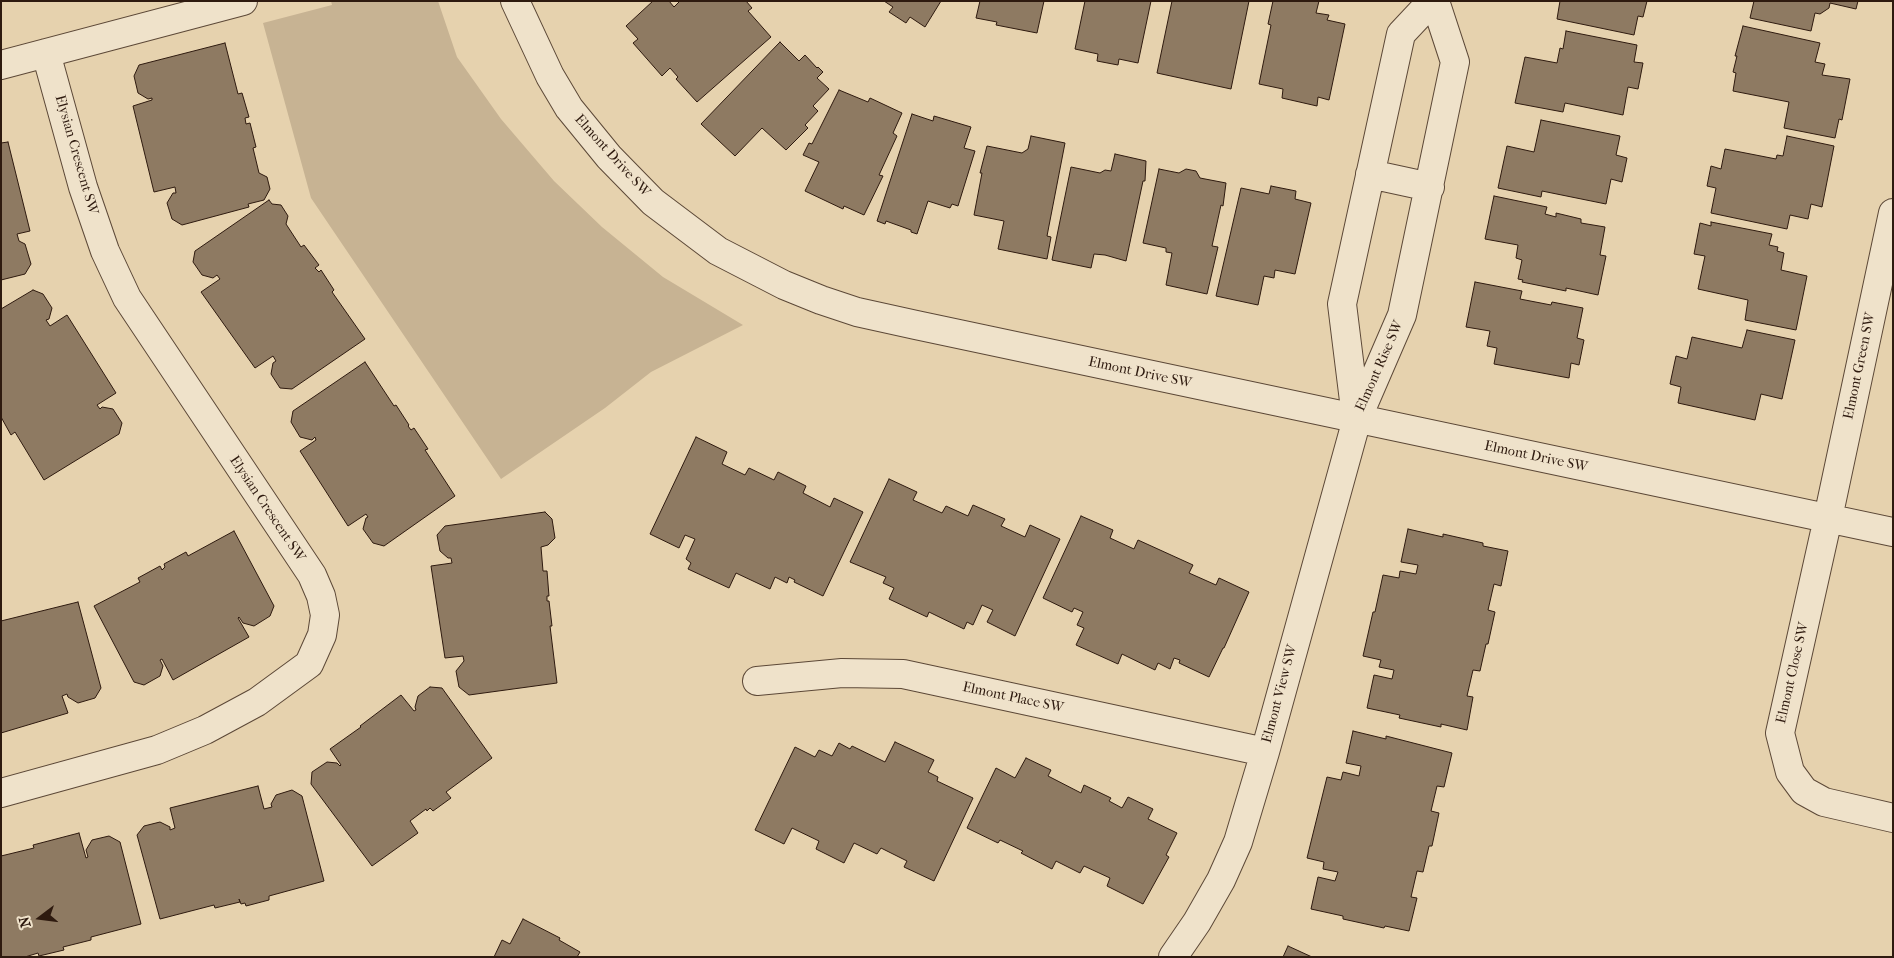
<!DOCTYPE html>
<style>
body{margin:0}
#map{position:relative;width:1894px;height:958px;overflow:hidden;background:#e6d2ae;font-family:"IM FELL French Canon",serif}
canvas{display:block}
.frame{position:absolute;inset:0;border:2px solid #2e1a0f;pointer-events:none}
.north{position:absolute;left:15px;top:893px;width:50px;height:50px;-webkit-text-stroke:4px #efe2ca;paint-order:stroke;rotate:255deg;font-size:14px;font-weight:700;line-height:20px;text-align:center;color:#2e1a0f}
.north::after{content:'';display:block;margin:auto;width:18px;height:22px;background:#2e1a0f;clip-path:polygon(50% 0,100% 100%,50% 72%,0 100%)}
</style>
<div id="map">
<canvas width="1894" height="958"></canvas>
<div class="frame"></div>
<div class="north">N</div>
</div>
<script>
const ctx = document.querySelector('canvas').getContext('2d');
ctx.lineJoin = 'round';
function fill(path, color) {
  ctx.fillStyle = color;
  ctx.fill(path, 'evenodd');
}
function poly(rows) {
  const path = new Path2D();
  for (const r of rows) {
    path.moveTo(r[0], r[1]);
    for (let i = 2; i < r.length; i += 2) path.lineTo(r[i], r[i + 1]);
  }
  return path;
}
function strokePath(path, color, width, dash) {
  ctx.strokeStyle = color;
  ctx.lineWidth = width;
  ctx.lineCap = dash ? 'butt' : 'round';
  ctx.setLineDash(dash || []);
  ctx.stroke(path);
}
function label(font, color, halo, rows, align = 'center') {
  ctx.font = font + ' "IM FELL French Canon",serif';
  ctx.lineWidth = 5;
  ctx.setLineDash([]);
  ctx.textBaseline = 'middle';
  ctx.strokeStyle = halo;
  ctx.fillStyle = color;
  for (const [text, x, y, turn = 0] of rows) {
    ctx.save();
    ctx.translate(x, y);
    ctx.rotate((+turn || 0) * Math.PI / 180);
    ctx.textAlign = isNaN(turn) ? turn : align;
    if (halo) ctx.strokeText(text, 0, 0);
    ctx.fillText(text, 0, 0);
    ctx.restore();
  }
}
fill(poly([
 [331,1,438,1,457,57,501,119,554,181,602,227,663,277,743,325,651,372,605,408,501,479,311,198,263,23,332,5]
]), '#c7b393');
const building = poly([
 [653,1,669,1,674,7,680,1,746,1,752,8,748,11,771,37,697,102,676,79,678,77,670,68,662,76,633,43,638,39,626,26,653,1],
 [884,1,941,1,925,27,910,17,906,23,889,12,893,7,884,1],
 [980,1,1044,1,1037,33,996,25,997,22,976,18,980,1],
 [1085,1,1151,1,1138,63,1119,59,1118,65,1097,61,1098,54,1075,49,1085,1],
 [1172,1,1249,1,1231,89,1157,73,1172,1],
 [1273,1,1319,1,1316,13,1329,15,1327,20,1345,24,1329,100,1318,97,1317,106,1282,98,1283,89,1259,84,1271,25,1268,24,1273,1],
 [1560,1,1647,1,1643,17,1638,16,1634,35,1557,19,1560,1],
 [1754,1,1858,1,1856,9,1830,3,1829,8,1820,14,1815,13,1811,31,1750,18,1754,1],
 [1743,26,1820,43,1815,62,1825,64,1822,75,1850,79,1842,120,1839,119,1835,138,1784,128,1789,102,1733,91,1736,73,1733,72,1737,56,1735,56,1743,26],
 [1566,31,1637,45,1634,62,1643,63,1638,89,1628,87,1623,115,1565,103,1563,112,1515,103,1525,57,1557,63,1560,48,1563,49,1566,31],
 [780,42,799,61,805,55,817,68,818,67,823,72,817,78,829,89,813,106,818,111,805,125,808,128,786,150,762,128,735,156,701,124,780,42],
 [225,43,238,94,242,93,249,117,245,118,246,124,250,123,256,147,253,148,259,173,267,177,270,189,264,200,248,204,249,207,182,225,172,219,167,203,173,193,176,193,175,187,154,192,133,106,152,100,152,98,148,99,138,93,134,76,139,65,225,43],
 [839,90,868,102,870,98,902,113,893,133,897,136,879,175,883,176,864,215,844,206,843,209,805,191,819,162,803,155,809,143,812,144,839,90],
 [912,114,933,121,934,116,971,127,964,148,975,151,958,206,952,204,950,208,928,201,917,234,911,232,911,230,886,221,885,224,877,221,912,114],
 [1541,120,1620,136,1616,155,1627,158,1622,182,1611,179,1606,204,1542,191,1541,197,1498,188,1507,146,1534,152,1541,120],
 [1031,136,1065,143,1047,236,1051,237,1047,259,998,249,1004,221,974,215,982,173,980,173,987,146,1022,153,1028,149,1031,136],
 [1787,136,1834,146,1822,207,1811,204,1808,219,1790,215,1787,229,1711,213,1716,188,1707,186,1711,166,1721,169,1725,149,1776,159,1777,155,1783,156,1787,136],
 [8,142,30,231,17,234,19,241,25,244,31,264,25,274,1,280,1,143,8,142],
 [1115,154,1146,161,1145,181,1143,181,1126,261,1105,255,1094,254,1091,268,1052,260,1071,167,1100,173,1105,170,1111,171,1115,154],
 [1159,169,1179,173,1186,169,1196,171,1200,178,1226,183,1223,206,1221,205,1212,246,1218,247,1207,294,1166,285,1172,253,1166,252,1166,248,1143,243,1159,169],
 [1271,186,1296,191,1295,199,1311,203,1295,274,1275,270,1274,278,1264,276,1258,305,1216,296,1241,188,1269,194,1271,186],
 [1494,196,1547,207,1545,214,1556,217,1556,213,1581,219,1581,223,1605,227,1600,255,1606,256,1598,295,1566,288,1566,291,1522,282,1523,280,1518,279,1522,260,1516,258,1518,245,1485,239,1494,196],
 [269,200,272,204,281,205,288,216,286,224,301,247,304,245,319,265,315,268,319,272,321,270,334,290,332,292,365,339,292,389,280,388,271,374,273,363,276,361,273,356,255,368,201,292,220,279,217,275,213,278,202,275,193,262,195,251,269,200],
 [1711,222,1772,234,1769,245,1778,247,1777,251,1784,253,1781,270,1807,276,1796,330,1745,320,1748,300,1698,289,1705,256,1694,254,1700,223,1711,226,1711,222],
 [1475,282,1522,291,1520,299,1551,305,1552,302,1583,308,1577,338,1584,340,1579,365,1571,363,1569,378,1494,364,1497,348,1487,346,1490,331,1466,327,1475,282],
 [33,290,43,294,52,308,49,319,46,320,50,326,67,315,116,393,97,405,100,409,102,407,113,409,122,423,119,434,44,480,15,432,11,435,1,417,1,309,33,290],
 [1747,330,1795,340,1782,399,1761,394,1755,420,1678,403,1681,387,1670,384,1676,356,1687,359,1692,337,1742,348,1747,330],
 [365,362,394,406,396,405,409,425,408,426,411,430,414,428,428,449,425,450,455,496,384,546,373,543,363,529,366,518,368,517,366,514,348,526,300,451,316,440,315,437,312,440,300,437,291,422,293,411,365,362],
 [696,437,727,452,722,464,745,475,749,468,774,480,778,472,806,486,803,493,830,507,834,498,863,512,823,596,794,582,795,580,789,577,787,583,775,577,770,589,736,573,729,588,688,569,691,563,686,559,695,539,685,535,679,548,650,534,696,437],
 [889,479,917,492,913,500,942,513,946,506,968,516,973,505,1005,519,1001,526,1025,537,1030,525,1060,539,1015,636,987,622,993,610,982,605,973,625,967,622,964,629,929,612,927,617,889,599,894,588,883,583,886,577,850,562,889,479],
 [545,512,552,519,555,538,548,545,541,547,543,571,547,571,549,596,547,596,547,601,549,601,552,626,550,626,557,683,469,695,459,687,456,671,464,661,463,656,445,658,431,566,452,563,451,558,448,558,440,551,437,535,445,526,545,512],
 [1081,516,1113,530,1110,538,1134,549,1138,540,1193,565,1189,573,1216,585,1219,578,1249,592,1224,648,1223,648,1209,677,1179,663,1180,660,1174,658,1170,669,1158,663,1155,670,1122,654,1118,664,1076,645,1084,628,1077,625,1083,612,1074,608,1072,612,1043,598,1081,516],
 [1408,529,1443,537,1443,534,1483,543,1483,546,1508,551,1501,586,1494,584,1488,610,1495,612,1488,644,1486,644,1480,671,1473,670,1467,696,1473,697,1467,730,1441,724,1441,727,1399,718,1400,715,1367,708,1374,675,1392,679,1394,670,1379,667,1381,660,1363,656,1373,612,1375,612,1383,575,1399,578,1400,571,1416,574,1418,565,1401,562,1408,529],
 [234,531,274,606,270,616,254,626,243,623,239,617,238,618,249,637,173,680,162,659,160,660,163,666,160,676,144,685,134,682,94,606,140,582,138,578,160,566,162,570,165,567,164,564,186,552,188,556,234,531],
 [78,602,101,688,95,698,78,703,68,697,67,694,62,696,68,713,1,733,1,621,78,602],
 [430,687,442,688,492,758,446,792,451,798,433,811,430,808,427,811,426,809,410,821,418,833,372,866,311,784,312,772,327,762,337,763,340,766,341,765,330,749,361,727,360,726,401,695,414,711,416,710,415,707,418,696,430,687],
 [1353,731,1386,739,1386,736,1452,753,1444,787,1437,786,1431,811,1439,813,1432,846,1429,846,1423,872,1417,871,1411,897,1417,898,1409,931,1385,926,1384,928,1343,919,1343,916,1311,909,1318,877,1335,881,1338,872,1323,869,1324,862,1307,858,1327,777,1341,780,1343,772,1359,776,1361,766,1346,763,1353,731],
 [895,742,934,760,928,772,938,777,937,781,973,798,934,881,904,867,907,861,881,848,877,854,854,843,844,863,816,849,819,841,792,828,784,844,755,830,795,747,815,757,819,750,832,756,839,743,850,749,852,746,885,762,895,742],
 [1026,758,1051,770,1048,776,1081,793,1084,785,1111,798,1109,801,1122,808,1128,797,1153,809,1148,819,1177,833,1166,855,1169,857,1143,904,1107,886,1110,878,1084,866,1080,873,1056,861,1052,869,1021,853,1023,851,1000,840,998,843,967,828,996,768,1015,778,1026,758],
 [258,786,264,809,272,807,271,804,276,795,292,790,302,796,324,881,269,896,269,900,246,906,245,903,241,904,239,899,240,902,215,908,214,905,160,919,137,835,144,826,160,822,170,827,170,830,175,828,170,808,258,786],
 [79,833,86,858,88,857,86,850,92,840,109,836,120,842,141,924,91,937,91,940,63,947,64,950,39,956,38,953,25,957,1,957,1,856,34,848,33,845,79,833],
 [523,919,560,938,559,940,580,952,577,957,494,957,502,940,510,944,523,919],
 [1288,946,1312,957,1283,957,1288,946]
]);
fill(building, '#8e7a62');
strokePath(building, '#2e1a0f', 1);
const minor = poly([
 [515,1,550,76,569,108,609,157,653,202,718,251,784,285,821,300,857,312,916,325,1893,532],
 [1,65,243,1],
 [1370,174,1430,187],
 [1893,213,1828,518,1780,733,1790,772,1804,791,1824,802,1893,818],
 [1356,417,1342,304,1401,34,1432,1],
 [757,681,842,673,903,674,1265,752],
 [1,793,157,750,205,730,257,702,309,664,322,635,325,615,321,596,312,575,127,298,105,251,83,187,46,53],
 [1173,957,1197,922,1221,880,1238,842,1265,752,1357,419,1402,315,1455,62,1435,1]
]);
strokePath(minor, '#5c4837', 30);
strokePath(minor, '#efe2ca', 28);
label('14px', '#2e1a0f', '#efe2ca', [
 ["Elysian Crescent SW",76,155,74],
 ["Elmont Drive SW",612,156,48],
 ["Elmont Rise SW",1380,366,-66],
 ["Elmont Green SW",1860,366,-78],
 ["Elmont Drive SW",1140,373,12],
 ["Elmont Drive SW",1536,457,12],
 ["Elysian Crescent SW",267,509,56],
 ["Elmont Close SW",1793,673,-77],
 ["Elmont View SW",1280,694,-75],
 ["Elmont Place SW",1013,698,12]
]);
</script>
